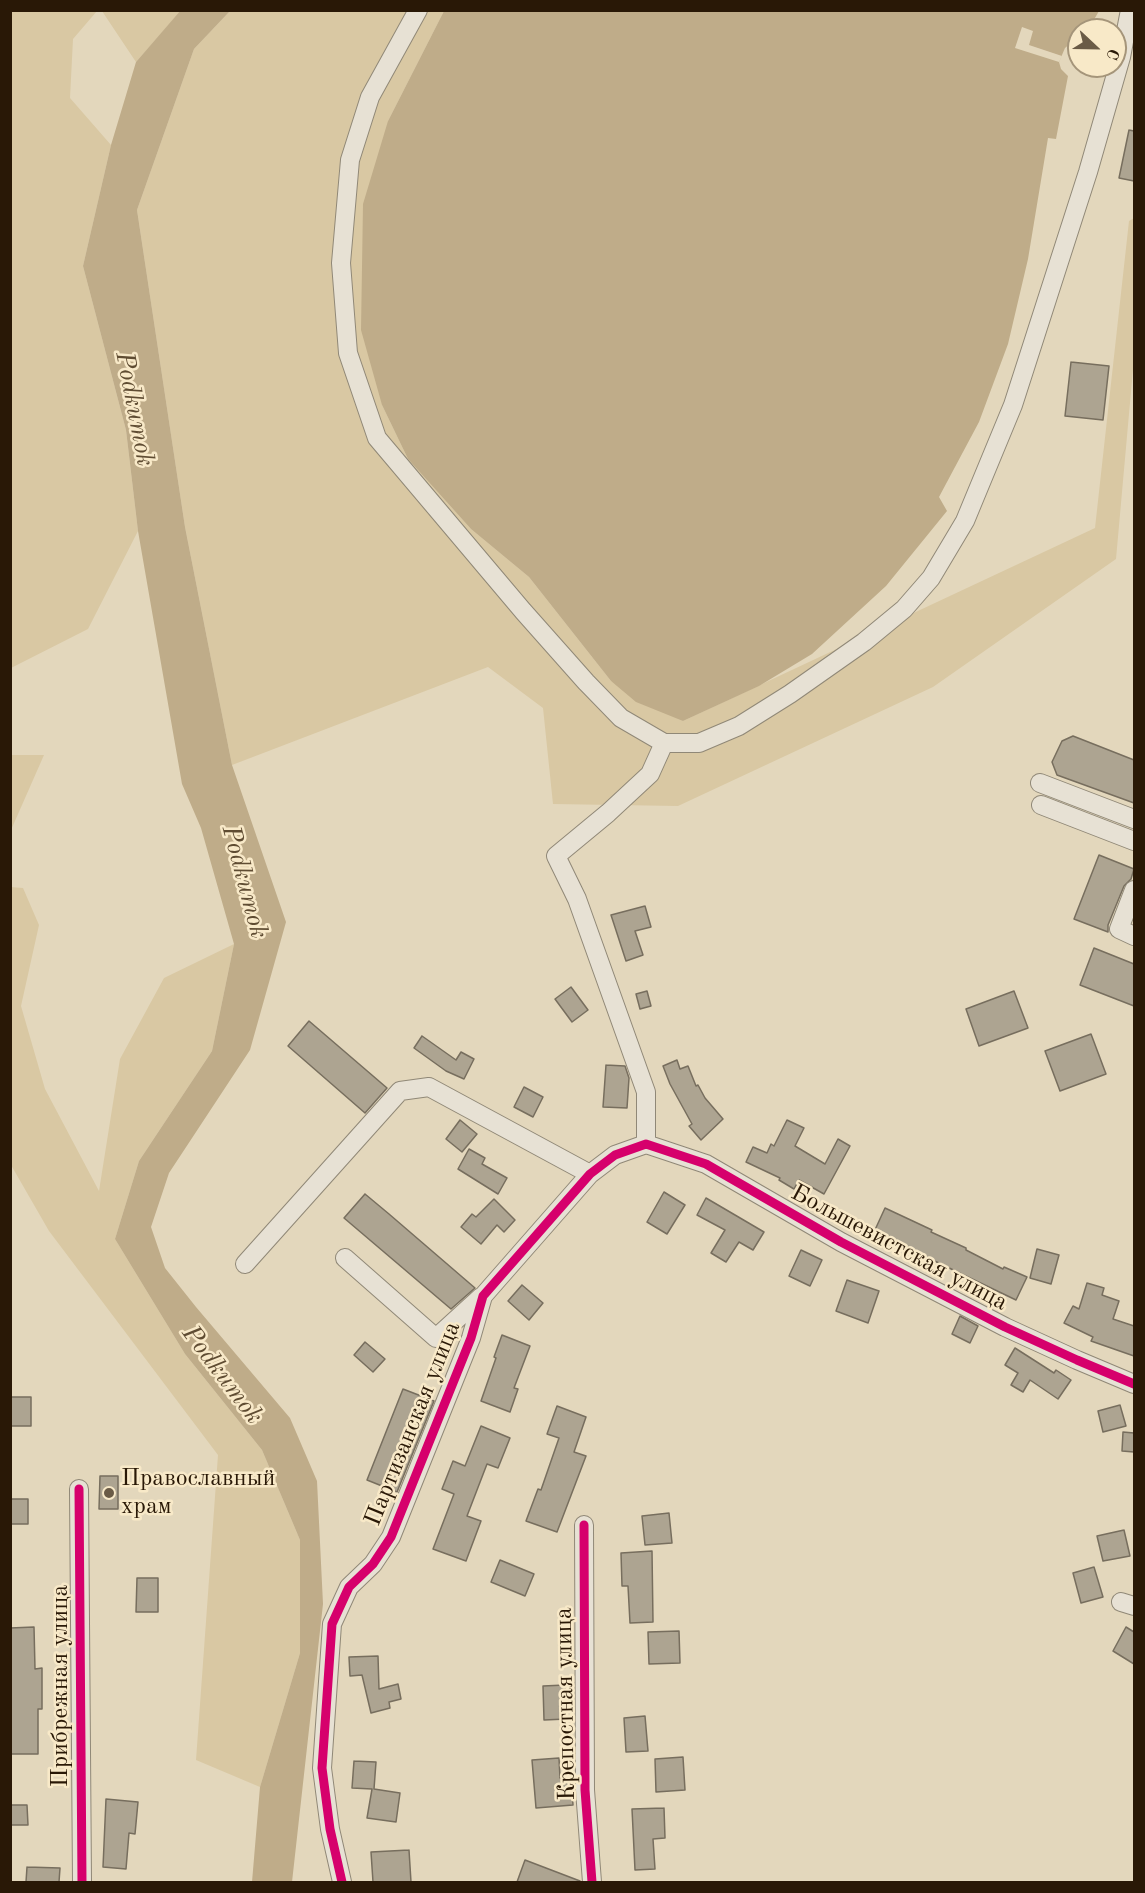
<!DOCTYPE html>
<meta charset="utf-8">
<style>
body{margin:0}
#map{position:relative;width:1145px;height:1893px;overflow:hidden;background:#e3d7bc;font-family:"Old Standard TT",serif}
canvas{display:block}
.frame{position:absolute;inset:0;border:12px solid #291806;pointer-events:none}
.north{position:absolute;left:1067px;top:18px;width:60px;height:60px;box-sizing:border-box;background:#f8e9c8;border:2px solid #a5957a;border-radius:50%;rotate:112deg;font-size:16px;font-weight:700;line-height:24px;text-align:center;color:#291806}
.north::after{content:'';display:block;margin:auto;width:21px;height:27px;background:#6a5b46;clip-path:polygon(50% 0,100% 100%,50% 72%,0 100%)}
</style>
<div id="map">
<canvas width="1145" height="1893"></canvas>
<div class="frame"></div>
<div class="north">С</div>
</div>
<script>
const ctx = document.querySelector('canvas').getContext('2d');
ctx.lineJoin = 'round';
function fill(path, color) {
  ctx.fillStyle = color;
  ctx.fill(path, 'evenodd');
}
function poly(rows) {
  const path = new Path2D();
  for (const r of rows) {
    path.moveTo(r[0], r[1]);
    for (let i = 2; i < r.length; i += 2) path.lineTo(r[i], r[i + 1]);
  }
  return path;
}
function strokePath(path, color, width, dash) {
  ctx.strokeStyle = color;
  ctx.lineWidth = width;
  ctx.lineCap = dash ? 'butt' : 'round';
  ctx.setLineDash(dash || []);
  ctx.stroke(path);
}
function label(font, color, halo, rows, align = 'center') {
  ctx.font = font + ' "Old Standard TT",serif';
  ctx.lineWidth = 5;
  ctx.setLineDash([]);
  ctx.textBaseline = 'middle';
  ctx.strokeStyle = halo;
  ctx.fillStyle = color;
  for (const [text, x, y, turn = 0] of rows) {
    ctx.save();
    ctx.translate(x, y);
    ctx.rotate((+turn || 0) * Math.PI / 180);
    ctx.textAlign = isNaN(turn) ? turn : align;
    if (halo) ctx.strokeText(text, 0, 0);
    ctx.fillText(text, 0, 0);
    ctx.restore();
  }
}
fill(poly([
 [11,11,97,11,73,39,70,98,111,145,83,266,126,430,138,531,88,629,11,668],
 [102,11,181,11,136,62],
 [230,11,444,11,388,121,382,405,408,459,471,529,529,577,611,681,683,721,1095,528,1129,221,1134,218,1134,358,1116,559,933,687,678,806,553,804,543,708,488,667,232,765,185,527,137,210,194,49],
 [11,755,44,755,11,830,10,755],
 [10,887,23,888,39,925,21,1006,45,1089,99,1191,120,1059,164,978,234,944,212,1051,139,1161,115,1239,185,1354,262,1450,300,1540,300,1653,260,1787,196,1760,218,1455,49,1231,11,1165]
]), '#d9c8a3');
fill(poly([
 [181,10,230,11,194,49,137,210,185,527,232,765,286,922,250,1050,169,1173,151,1227,165,1268,196,1307,290,1418,317,1481,323,1604,292,1882,252,1882,260,1787,300,1653,300,1540,262,1450,185,1354,115,1239,139,1161,212,1051,234,944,201,828,182,784,138,531,126,430,83,266,111,145,136,62],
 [444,11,1099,11,1088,30,1079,30,1079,41,1072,42,1065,48,1059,62,1061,69,1068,76,1056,139,1048,138,1028,259,1008,344,979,422,939,497,947,511,886,586,812,654,759,686,683,721,636,702,611,681,529,577,471,529,408,459,382,405,361,330,363,204,388,121]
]), '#bfac89');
fill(poly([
 [1022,27,1033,31,1029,45,1062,56,1059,62,1015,48]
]), '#e3d7bc');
const building = poly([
 [1129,130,1134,131,1134,181,1119,178,1129,130],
 [1071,362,1109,366,1103,420,1065,416,1071,362],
 [1073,736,1134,760,1134,803,1057,775,1052,762,1062,741,1073,736],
 [1099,855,1134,869,1131,879,1124,886,1108,925,1108,932,1074,919,1099,855],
 [645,906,651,927,635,931,643,955,626,961,611,915,645,906],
 [1094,948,1134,964,1134,1006,1080,985,1094,948],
 [571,987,588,1010,572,1022,555,999,571,987],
 [647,991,651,1006,640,1009,636,994,647,991],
 [1014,991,1028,1028,979,1046,966,1009,1014,991],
 [309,1021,387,1088,365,1113,288,1046,309,1021],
 [1091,1034,1106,1074,1060,1091,1045,1051,1091,1034],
 [422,1036,456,1060,461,1052,474,1059,464,1079,446,1071,414,1048,422,1036],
 [677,1060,680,1069,688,1066,696,1086,698,1085,705,1098,723,1119,701,1140,689,1126,692,1124,670,1084,663,1066,677,1060],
 [606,1065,625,1066,629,1078,627,1108,603,1107,606,1065],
 [524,1087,543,1097,533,1117,514,1107,524,1087],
 [460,1120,477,1134,462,1152,446,1139,460,1120],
 [787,1120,804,1128,795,1146,825,1164,838,1139,850,1146,824,1194,799,1180,794,1189,779,1180,780,1178,746,1162,753,1147,767,1153,771,1144,774,1146,787,1120],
 [469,1149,485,1158,482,1164,507,1178,498,1194,458,1169,469,1149],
 [664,1192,685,1205,667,1234,647,1222,664,1192],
 [365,1194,389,1214,475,1288,451,1309,344,1218,365,1194],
 [706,1198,764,1232,753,1250,739,1242,726,1262,711,1253,725,1230,697,1215,706,1198],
 [494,1199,515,1220,504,1232,497,1225,481,1244,461,1227,472,1214,476,1217,494,1199],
 [885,1208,932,1230,931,1232,966,1248,966,1250,1003,1269,1004,1267,1027,1277,1016,1300,874,1232,885,1208],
 [1037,1249,1059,1255,1051,1284,1030,1278,1037,1249],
 [801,1250,822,1260,810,1286,789,1276,801,1250],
 [847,1280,879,1291,868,1323,836,1311,847,1280],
 [1087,1283,1104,1288,1102,1295,1119,1301,1113,1319,1134,1326,1134,1356,1091,1341,1093,1337,1064,1323,1073,1306,1079,1309,1087,1283],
 [522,1285,543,1303,529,1320,508,1301,522,1285],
 [960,1316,978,1326,970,1343,952,1334,960,1316],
 [502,1335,530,1346,514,1388,518,1389,510,1412,481,1401,496,1358,494,1357,502,1335],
 [365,1342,385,1359,373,1372,354,1355,365,1342],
 [1015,1348,1054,1373,1056,1370,1071,1380,1058,1399,1030,1380,1023,1392,1011,1385,1018,1373,1005,1365,1015,1348],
 [403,1389,434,1401,397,1492,367,1480,403,1389],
 [10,1397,31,1397,31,1426,10,1426,10,1397],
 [1120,1405,1126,1426,1103,1432,1098,1411,1120,1405],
 [557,1406,586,1417,574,1452,586,1456,557,1532,526,1521,538,1489,541,1490,559,1438,547,1434,557,1406],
 [481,1426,510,1438,498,1468,487,1464,467,1516,481,1521,466,1561,433,1549,454,1494,442,1489,453,1461,465,1466,481,1426],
 [1123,1432,1134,1433,1134,1452,1122,1451,1123,1432],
 [100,1476,118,1476,118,1509,99,1509,100,1476],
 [10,1499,28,1499,28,1524,10,1524,10,1499],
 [669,1513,672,1543,645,1545,642,1516,669,1513],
 [1124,1530,1130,1556,1103,1561,1097,1536,1124,1530],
 [652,1551,653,1622,630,1623,628,1586,622,1586,621,1553,652,1551],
 [500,1560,534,1574,525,1596,491,1582,500,1560],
 [1094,1567,1103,1597,1081,1603,1073,1573,1094,1567],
 [137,1578,158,1578,158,1612,136,1612,137,1578],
 [34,1627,35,1669,42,1668,42,1709,38,1709,38,1754,10,1754,10,1628,34,1627],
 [1126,1627,1134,1632,1134,1664,1113,1651,1126,1627],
 [679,1631,680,1663,649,1664,648,1632,679,1631],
 [378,1656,379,1689,398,1684,401,1699,389,1702,390,1708,371,1713,362,1675,350,1676,349,1657,378,1656],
 [565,1685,566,1719,544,1720,543,1686,565,1685],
 [645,1716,648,1751,626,1752,624,1718,645,1716],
 [683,1757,685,1790,656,1792,655,1759,683,1757],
 [559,1758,560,1778,571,1777,573,1805,536,1808,532,1760,559,1758],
 [354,1761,376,1762,374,1789,400,1793,396,1822,367,1818,372,1789,352,1788,354,1761],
 [106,1799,138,1802,135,1834,129,1833,126,1869,103,1867,106,1799],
 [10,1805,27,1805,28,1825,10,1825,10,1805],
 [664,1808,665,1838,653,1839,655,1869,635,1870,632,1809,664,1808],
 [409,1850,411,1882,373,1882,371,1852,409,1850],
 [525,1860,580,1881,580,1882,517,1882,525,1860],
 [27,1867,60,1868,59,1882,26,1882,27,1867]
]);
fill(building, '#ada491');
strokePath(building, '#776e5e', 1.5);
const minor = poly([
 [418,10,370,97,350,160,341,263,348,353,377,438,523,611,586,682,621,718,664,743,699,743,739,726,790,694,864,642,904,609,931,578,965,521,1013,405,1088,172,1121,57,1130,10],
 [1040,783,1134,819],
 [1041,805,1134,841],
 [1134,890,1119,929,1134,936],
 [646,1144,706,1164,841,1242,1005,1327,1077,1360,1134,1384],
 [646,1144,646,1092,577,899,556,856,608,813,650,774,664,743],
 [345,1258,436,1338,481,1297],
 [245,1264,400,1091,429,1087,590,1174],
 [79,1489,82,1882],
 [584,1525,585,1790,592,1882],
 [1121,1602,1134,1606],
 [342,1882,330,1829,322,1768,332,1624,349,1587,373,1564,391,1537,471,1338,483,1296,590,1174,615,1155,646,1144]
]);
strokePath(minor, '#908877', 20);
strokePath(minor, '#e7e1d4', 18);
strokePath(poly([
 [79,1489,82,1882],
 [584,1525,585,1790,592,1882],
 [342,1882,330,1829,322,1768,332,1624,349,1587,373,1564,391,1537,471,1338,483,1296,590,1174,615,1155,646,1144,706,1164,841,1242,1005,1327,1077,1360,1134,1384]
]), '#d6006c', 9);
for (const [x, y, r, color] of [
 [109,1493,6,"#6a5b46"]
]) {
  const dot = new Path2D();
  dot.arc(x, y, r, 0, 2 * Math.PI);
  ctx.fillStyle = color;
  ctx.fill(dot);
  strokePath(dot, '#f8e9c8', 2);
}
label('24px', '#291806', '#f8e9c8', [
 ["Большевистская улица",899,1248,28],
 ["Партизанская улица",413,1424,-68],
 ["Прибрежная улица",61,1686,-90],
 ["Крепостная улица",566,1704,-91]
]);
label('24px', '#291806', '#f8e9c8', [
 ["Православный",121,1479],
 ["храм",121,1507]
], 'left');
label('italic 26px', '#5f4c32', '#f8e9c8', [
 ["Podkumok",134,409,79],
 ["Podkumok",244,882,75],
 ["Podkumok",222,1375,53]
]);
</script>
